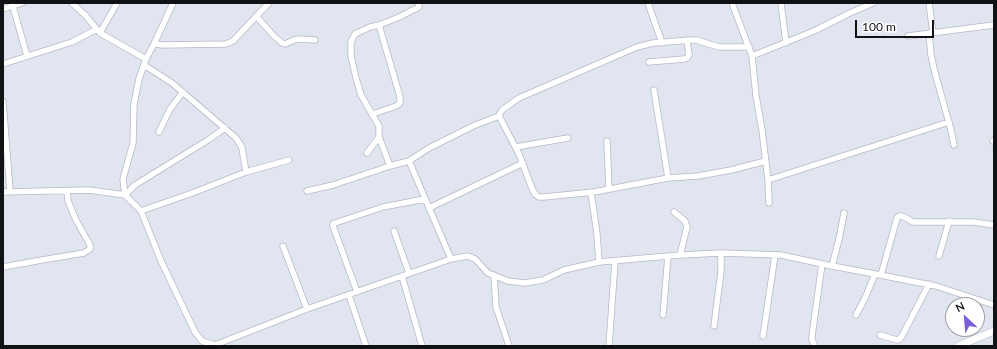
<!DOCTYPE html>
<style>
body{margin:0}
#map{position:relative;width:997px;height:349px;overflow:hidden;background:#e0e5f0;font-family:Lato,sans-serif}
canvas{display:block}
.frame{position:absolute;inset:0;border:4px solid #101216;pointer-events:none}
.north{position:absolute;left:945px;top:297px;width:40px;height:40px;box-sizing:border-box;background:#fff;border:1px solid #9fa0a2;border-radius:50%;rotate:334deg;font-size:11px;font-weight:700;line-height:16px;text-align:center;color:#101216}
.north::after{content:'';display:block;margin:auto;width:14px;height:18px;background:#795fda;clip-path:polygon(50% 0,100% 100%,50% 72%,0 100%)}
.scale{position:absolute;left:855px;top:20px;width:79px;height:18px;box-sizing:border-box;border:2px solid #101216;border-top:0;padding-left:5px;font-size:12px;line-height:14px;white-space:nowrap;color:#101216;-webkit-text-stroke:3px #fff;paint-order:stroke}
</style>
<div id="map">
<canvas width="997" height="349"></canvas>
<div class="frame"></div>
<div class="north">N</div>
<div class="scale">100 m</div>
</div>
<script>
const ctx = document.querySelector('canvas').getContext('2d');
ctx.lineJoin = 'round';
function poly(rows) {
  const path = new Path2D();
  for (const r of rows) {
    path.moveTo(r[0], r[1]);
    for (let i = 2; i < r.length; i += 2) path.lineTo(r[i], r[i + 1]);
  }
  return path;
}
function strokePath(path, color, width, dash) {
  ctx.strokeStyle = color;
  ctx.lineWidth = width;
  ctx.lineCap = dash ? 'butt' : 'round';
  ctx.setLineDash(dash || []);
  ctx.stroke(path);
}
const minor = poly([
 [12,3,27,56],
 [72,3,86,16,100,33,146,59],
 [648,3,662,43],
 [732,3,752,56,756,96,762,130,768,180,769,203],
 [781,3,786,43],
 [929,3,933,33],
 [3,9,22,3],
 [256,16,273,35,282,43,285,44,294,40,299,39,315,40],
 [100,33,117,3],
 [929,33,931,55,935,73,951,130,954,145],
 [908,36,994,25],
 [154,44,173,3],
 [749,47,719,47,696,40,691,40,653,43,637,47,519,98,502,110,500,113,499,116,519,154,533,191,536,195,539,197,544,197,594,192,668,178,698,176,731,170,766,161],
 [752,56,814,31,850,13,873,3],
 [649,62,684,59,687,58,689,55,687,40],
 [3,64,72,42,97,29],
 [144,65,172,83,236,138,240,144,242,148,246,172],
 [654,90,668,178],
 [3,101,10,192],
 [373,114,396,106,399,104,400,102,400,97,379,25],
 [159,132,170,109,183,92],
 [379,137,390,166],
 [607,141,609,189],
 [993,141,994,141],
 [516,147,568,138],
 [367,153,379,137,379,126,361,95,356,78,351,56,351,42,355,34,370,27,379,25,397,18,419,7,418,3],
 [409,161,451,259],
 [768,180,949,122],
 [307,191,333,185,390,166,409,161,429,148,473,126,499,116],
 [3,192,89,190,125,195,141,211,161,261,195,332,202,341,215,345,307,309,451,259,468,256,475,259,488,273,508,281,525,283,543,280,564,270,599,262,680,255,721,253,781,255,832,266,875,274,936,286,994,305],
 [591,192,597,234,599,262],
 [125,195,123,179,133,143,134,104,139,79,146,59,154,44,163,45,226,44,233,41,269,3],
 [125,195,135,185,208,140,225,128],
 [429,208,523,163],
 [141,211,195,192,246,172,289,160],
 [674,212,685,221,687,227,680,255],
 [394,231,409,273],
 [283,246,307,309],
 [939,256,949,221],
 [832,266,839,239,844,213],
 [3,267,42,260,84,253,90,249,90,245,76,220,68,201,67,191],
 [494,275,496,307,509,346],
 [881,275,897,218,899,216,902,216,913,222,973,222,994,225],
 [402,276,422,346],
 [357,292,333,226,333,224,335,223,383,207,425,199],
 [349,295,366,346],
 [663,315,668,256],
 [856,315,865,298,875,274],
 [714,326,721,272,721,253],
 [880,335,897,340,899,340,902,336,929,284],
 [763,336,775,255],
 [609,346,615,261],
 [815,346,812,340,812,336,822,264]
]);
const tertiary = poly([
 [958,346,994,331]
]);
strokePath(minor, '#b5b9c4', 7);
strokePath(tertiary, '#b5b9c4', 8);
strokePath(minor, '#fff', 5.5);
strokePath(tertiary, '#fff', 7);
</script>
